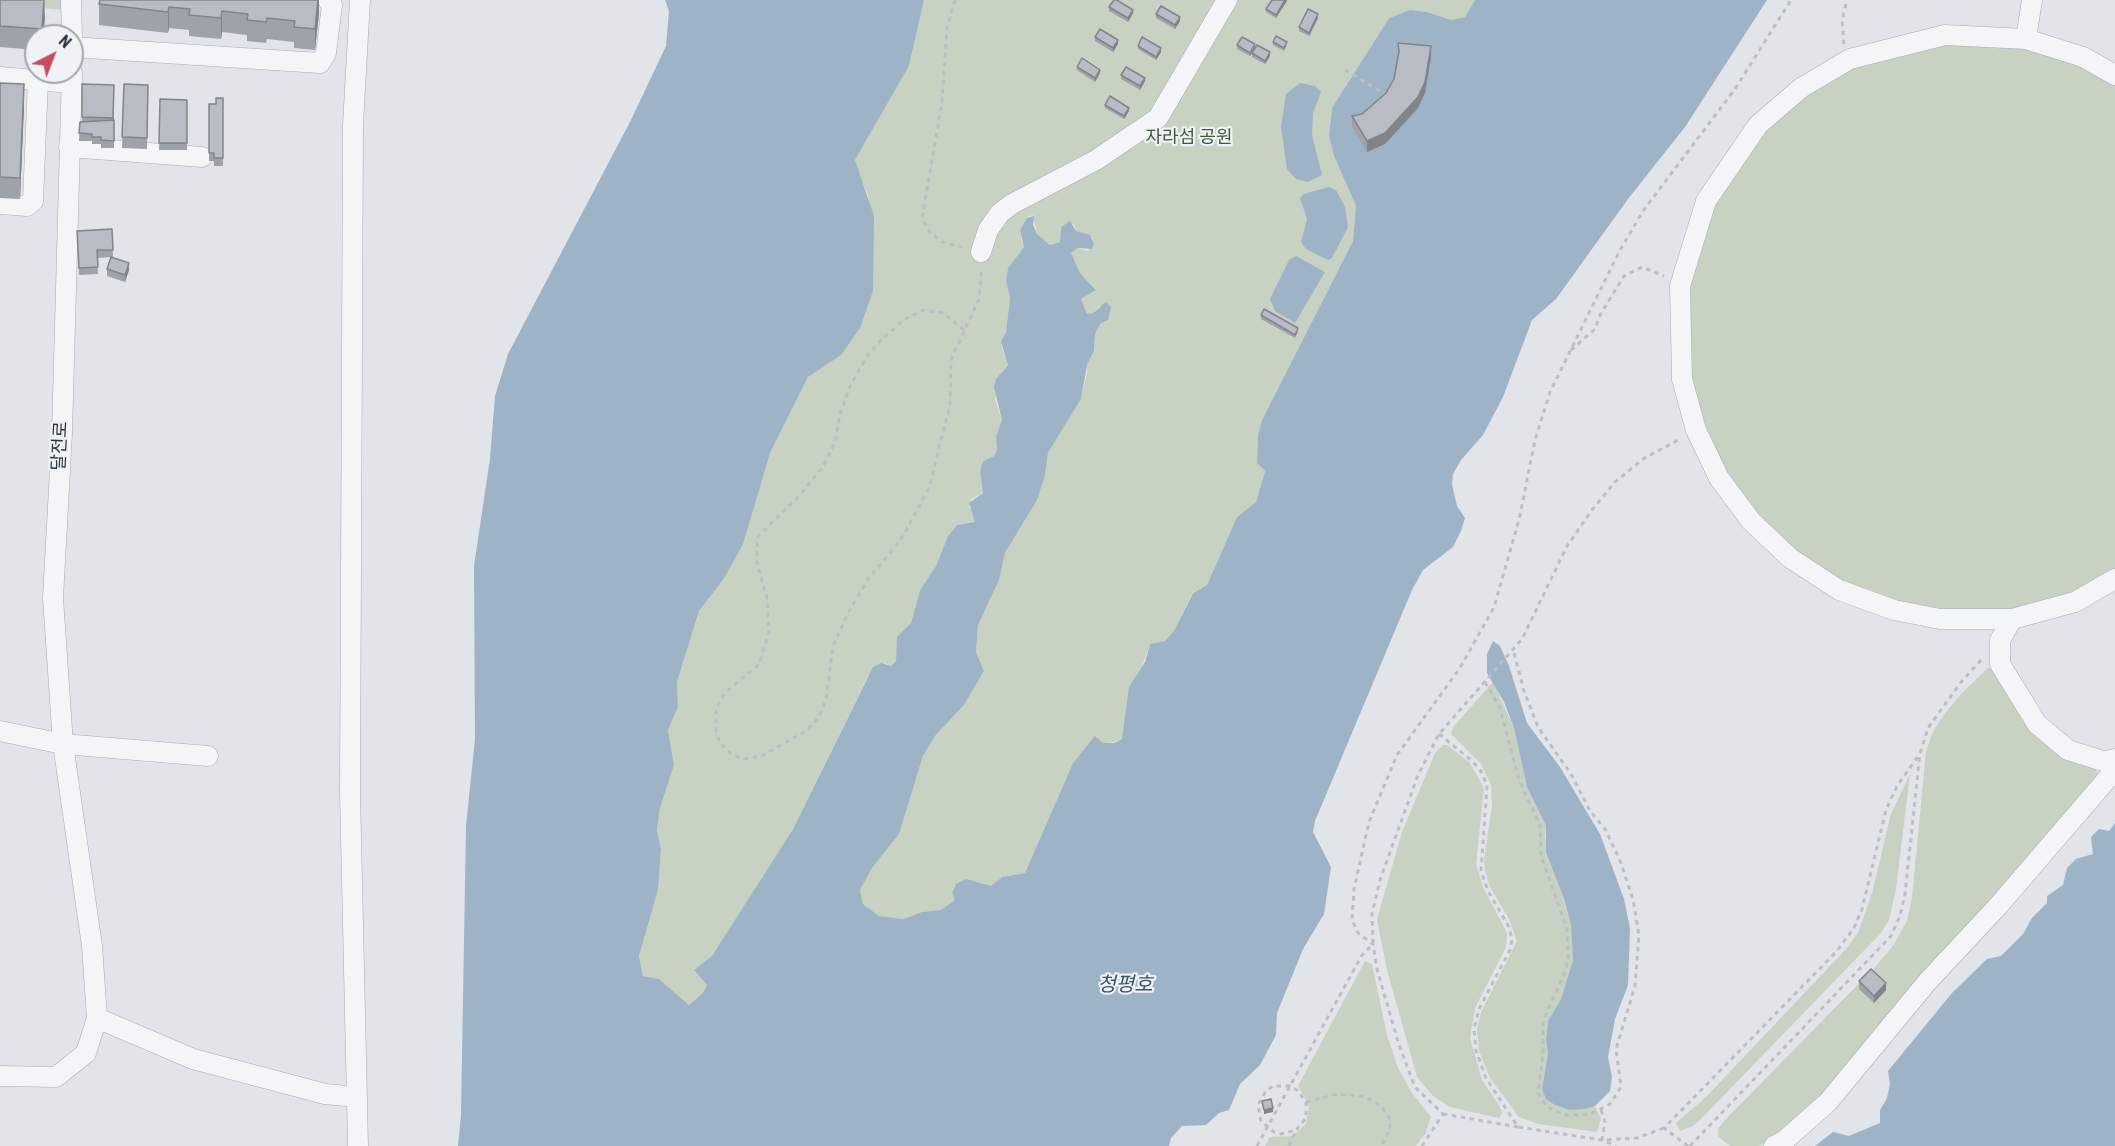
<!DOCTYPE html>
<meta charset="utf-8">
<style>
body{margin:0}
#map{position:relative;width:2115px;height:1146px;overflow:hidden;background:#e1e4e8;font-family:"Roboto Condensed",sans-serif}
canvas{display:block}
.north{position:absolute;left:24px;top:24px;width:60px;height:60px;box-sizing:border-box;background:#f0f3f6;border:2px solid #a1a6ad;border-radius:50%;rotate:42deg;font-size:16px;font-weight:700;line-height:24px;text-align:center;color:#2a333f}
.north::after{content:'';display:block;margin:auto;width:21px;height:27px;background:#c54e65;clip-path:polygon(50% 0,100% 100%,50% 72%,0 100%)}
</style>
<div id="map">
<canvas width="2115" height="1146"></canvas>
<div class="north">N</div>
</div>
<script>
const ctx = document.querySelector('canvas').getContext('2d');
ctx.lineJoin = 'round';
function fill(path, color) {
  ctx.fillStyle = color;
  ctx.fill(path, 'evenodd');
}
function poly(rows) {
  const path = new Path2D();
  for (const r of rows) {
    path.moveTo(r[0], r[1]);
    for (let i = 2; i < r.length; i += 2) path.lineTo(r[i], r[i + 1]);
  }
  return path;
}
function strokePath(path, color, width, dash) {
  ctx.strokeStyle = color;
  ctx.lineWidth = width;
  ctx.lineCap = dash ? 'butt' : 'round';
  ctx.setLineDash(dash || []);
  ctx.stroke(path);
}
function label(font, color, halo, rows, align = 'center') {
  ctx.font = font + ' "Roboto Condensed","Noto Sans KR",sans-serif';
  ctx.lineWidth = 4.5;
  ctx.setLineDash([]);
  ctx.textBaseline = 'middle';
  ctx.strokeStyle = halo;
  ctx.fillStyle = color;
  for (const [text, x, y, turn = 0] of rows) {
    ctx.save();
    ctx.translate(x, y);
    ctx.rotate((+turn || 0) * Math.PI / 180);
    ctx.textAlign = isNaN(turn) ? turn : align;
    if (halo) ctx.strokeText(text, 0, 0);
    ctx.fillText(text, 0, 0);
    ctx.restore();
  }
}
fill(poly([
 [9,0,66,0,65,10,15,6],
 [924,0,1475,0,1465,17,1451,21,1428,12,1410,10,1389,18,1332,108,1329,136,1334,156,1356,206,1353,241,1262,420,1258,435,1257,463,1265,471,1256,502,1237,517,1207,585,1192,593,1174,631,1165,641,1150,644,1126,712,1122,739,1084,751,1073,763,1025,873,1002,877,991,886,956,884,952,893,955,900,941,910,922,912,903,919,879,916,863,904,860,890,872,868,899,834,923,756,935,736,964,705,984,671,976,652,978,625,999,579,1005,553,1028,515,1045,475,1048,453,1081,399,1087,373,1087,365,1094,351,1095,334,1101,323,1100,305,1093,313,1087,314,1081,299,1096,289,1080,273,1071,253,1078,248,1087,251,1094,243,1092,237,1076,231,1074,224,1061,227,1060,242,1050,245,1037,234,1033,215,1027,217,1021,239,1024,247,1008,268,1006,280,1010,298,1006,332,1001,345,1008,365,1002,371,995,399,1002,420,996,436,997,450,994,456,983,461,980,471,983,493,971,499,969,507,975,514,975,522,957,525,948,536,936,566,920,590,911,623,897,645,896,661,891,666,885,663,868,676,793,829,712,957,694,970,708,985,704,993,689,1005,659,979,643,976,639,956,658,890,661,849,657,830,660,808,674,765,668,730,678,707,677,682,699,611,723,580,770,453,808,377,873,291,868,194,857,171,855,160,909,66],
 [1945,35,2026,39,2115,75,2115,579,2075,602,1940,619,1839,590,1751,521,1696,430,1680,286,1706,201,1758,125,1850,59],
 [1988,668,1993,669,2049,745,2069,761,2095,769,2099,776,1874,1043,1778,1138,1759,1146,1731,1146,1726,1143,1718,1136,1718,1129,1725,1120,1876,966,1893,946,1907,921,1912,898,1926,751,1933,732,1943,716,1961,694],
 [1493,682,1514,728,1527,787,1546,826,1545,837,1571,925,1573,960,1561,999,1548,1021,1546,1040,1548,1053,1542,1089,1555,1105,1569,1110,1595,1106,1601,1119,1597,1132,1538,1124,1519,1117,1490,1078,1479,1051,1477,1030,1481,1012,1517,941,1509,919,1490,887,1485,871,1484,860,1492,806,1491,785,1481,764,1451,734,1454,726],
 [1443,745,1447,745,1470,763,1484,788,1476,864,1483,887,1507,933,1506,947,1475,1008,1470,1038,1482,1080,1500,1107,1502,1113,1499,1118,1450,1107,1433,1096,1417,1077,1387,970,1377,919,1402,832,1435,753],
 [1910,774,1896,889,1889,920,1881,933,1702,1118,1693,1126,1680,1131,1676,1123,1706,1097,1846,949,1858,933,1872,893,1891,814],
 [1365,961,1372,964,1387,1035,1398,1068,1412,1093,1431,1117,1425,1134,1416,1146,1265,1146,1270,1137,1292,1136,1306,1124,1309,1106,1298,1086]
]), '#c7d2c2');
fill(poly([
 [665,0,924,0,909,66,855,160,874,216,873,291,860,328,841,355,808,377,770,453,743,544,723,580,699,611,677,682,678,707,668,730,674,765,660,808,657,830,661,849,658,890,639,956,643,976,659,979,689,1005,703,993,707,985,694,970,712,956,793,829,873,667,881,663,891,666,896,661,897,637,911,623,920,590,936,566,948,536,957,525,975,522,969,503,983,493,980,471,983,461,994,456,997,450,996,436,1002,420,994,387,996,379,1008,365,1001,342,1006,332,1010,298,1006,280,1008,268,1024,247,1020,230,1027,218,1034,216,1033,225,1037,234,1050,245,1060,242,1061,227,1070,221,1076,231,1090,235,1094,243,1092,249,1078,248,1071,253,1080,273,1096,290,1081,299,1087,314,1093,313,1106,302,1111,307,1108,320,1101,323,1095,334,1094,351,1087,365,1081,399,1048,453,1045,475,1037,500,1005,553,999,580,978,625,976,652,984,671,964,705,935,736,923,756,899,834,872,868,860,890,863,904,879,916,903,919,922,912,941,910,955,900,952,893,956,884,966,879,991,886,1002,877,1025,873,1073,763,1095,736,1103,743,1114,743,1122,739,1129,687,1145,662,1150,644,1165,641,1174,631,1193,593,1207,585,1237,517,1256,502,1265,471,1257,463,1258,435,1262,420,1353,241,1356,206,1334,156,1329,136,1332,108,1389,18,1410,10,1427,12,1451,20,1465,17,1475,0,1767,0,1685,127,1628,199,1556,299,1532,320,1503,397,1483,435,1461,460,1453,474,1452,484,1457,506,1465,518,1461,531,1453,547,1423,570,1412,590,1315,821,1313,832,1331,867,1324,914,1303,949,1277,1013,1276,1035,1260,1065,1240,1084,1229,1110,1219,1113,1206,1125,1182,1126,1171,1138,1169,1146,458,1146,461,1115,466,826,475,739,474,566,490,459,495,396,508,354,631,120,666,46,669,11],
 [1300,83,1315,86,1321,92,1313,113,1312,135,1322,175,1308,182,1296,179,1287,169,1281,127,1286,94],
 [1329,187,1336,190,1345,207,1348,227,1332,258,1328,260,1306,249,1301,242,1307,219,1300,198,1304,194],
 [1296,256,1325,272,1295,323,1275,311,1270,299,1289,260],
 [1493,641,1500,646,1509,666,1527,723,1560,767,1600,834,1624,899,1630,928,1628,985,1615,1019,1608,1057,1612,1077,1610,1091,1595,1106,1584,1109,1569,1110,1555,1105,1546,1099,1542,1089,1548,1053,1546,1040,1548,1021,1561,999,1573,960,1571,925,1564,899,1546,852,1546,826,1527,787,1514,728,1504,702,1487,673,1487,654],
 [2115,823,2115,1146,1815,1146,1833,1132,1849,1136,1880,1123,1880,1110,1887,1098,1890,1084,1888,1071,1952,993,1987,959,2001,956,2023,934,2032,918,2047,903,2047,896,2063,885,2067,868,2076,859,2093,854,2091,837,2099,829,2109,831]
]), '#9eb3c6');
const minor = poly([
 [71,0,72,36],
 [2032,0,2026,39,2083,57,2115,75],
 [2026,39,1945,35,1850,59,1801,88,1758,125,1706,201,1680,286,1682,379,1696,430,1719,478,1751,521,1790,558,1839,590,1894,610,1940,619,2012,619,2075,602,2115,579],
 [72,47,320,63,326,53,332,5,328,0],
 [0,77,71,83],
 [69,147,202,157],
 [0,204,27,206,33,201,38,80],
 [981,252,988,230,1000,213,1012,204,1096,160,1158,118,1227,0],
 [2012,619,2000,640,2000,664,2037,724,2068,750,2103,761,2115,759],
 [0,731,63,744,208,756],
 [97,1018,193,1059,325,1094,357,1097],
 [0,1076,56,1077,86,1053,97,1018,92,946,63,744,53,598,62,433,72,72],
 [358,1146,350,793,353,125,360,0],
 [1774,1146,1784,1141,1828,1102,1928,981,1999,905,2115,770]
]);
strokePath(minor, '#a6abb2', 21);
strokePath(poly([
 [955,0,947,28,942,102,922,219,930,232,942,242,966,248],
 [1844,44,1842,20,1847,0],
 [1345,70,1388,96],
 [964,330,943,313,924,310,905,319,881,340,868,355,851,384,840,414,835,443,822,468,799,496,758,536,756,560,767,598,769,633,759,664,725,693,716,708,716,732,720,742,731,754,744,759,762,756,807,730,819,717,826,699,833,646,849,611,869,578,900,541,929,488,950,405,951,360,979,299,982,267],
 [1571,350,1595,329,1600,315,1624,276,1642,267,1664,276],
 [1485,682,1500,708,1519,780,1540,825,1541,856,1567,929,1568,958,1566,970,1543,1021,1543,1055,1538,1093,1546,1106,1555,1111,1567,1115,1591,1114,1610,1104,1621,1087,1616,1049,1635,986,1639,935,1633,899,1619,858,1605,829,1590,811,1571,774,1538,727,1524,691,1513,649],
 [1439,734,1471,760,1481,771,1487,786,1481,871,1488,891,1509,927,1512,939,1510,950,1479,1009,1474,1029,1476,1051,1486,1078,1518,1127,1602,1140,1616,1146],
 [1306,1102,1338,1094,1361,1096,1371,1100,1380,1105,1390,1119,1390,1130,1381,1146],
 [1601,1110,1605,1122,1602,1140,1637,1138,1664,1128],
 [1443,1114,1518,1127],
 [1257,1146,1362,955,1373,944,1372,913,1381,877,1418,775,1439,734,1522,639,1567,546,1592,510,1615,482,1643,459,1680,439],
 [1289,1146,1296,1130,1306,1118,1306,1102,1297,1090,1290,1086,1273,1086,1266,1091,1258,1105,1261,1121,1274,1132,1281,1134,1296,1130],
 [1422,1146,1443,1114,1415,1087,1399,1045,1377,969,1373,944,1358,933,1352,920,1354,889,1369,822,1397,755,1460,668,1494,607,1519,520,1535,440,1550,392,1619,252,1643,211,1735,89,1791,0],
 [1688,1146,1664,1128,1836,952,1854,928,1862,909,1886,810,1897,786,1919,755],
 [1690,1146,1891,936,1900,916,1905,894,1920,753,1928,728,1961,682,1983,658]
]), '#bbbfc3', 3, [4.5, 4.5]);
strokePath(minor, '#f3f5f7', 20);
fill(poly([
 [0,0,45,17,43,36,36,36,36,50,0,47],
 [319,0,319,13,315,50,294,48,294,42,267,39,266,43,247,41,247,35,222,32,221,39,189,36,189,30,169,28,168,33,99,25,99,4],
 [1287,0,1276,18,1266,12,1266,9],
 [1109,7,1133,13,1128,22,1109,11],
 [1156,14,1180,21,1175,29,1156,18],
 [1318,18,1309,36,1299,31,1299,27],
 [1095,37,1118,44,1113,52,1095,41],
 [1273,42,1287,46,1284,51,1273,45],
 [1398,43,1431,57,1425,93,1418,108,1385,144,1367,152,1352,127,1352,116,1362,114,1386,93,1394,79,1398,57],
 [1237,45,1255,48,1250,56,1237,49],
 [1138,46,1161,52,1156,60,1138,49],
 [1252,53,1270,56,1265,64,1252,57],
 [1077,67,1100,73,1095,82,1077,70],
 [1121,75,1145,81,1140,90,1121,79],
 [0,83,24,105,20,199,0,198],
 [82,84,114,85,114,148,101,148,101,144,92,144,92,141,79,141,80,122,82,122],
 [124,84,148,85,147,149,122,148],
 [223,98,223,166,214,166,214,161,209,161,209,104,216,104],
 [160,99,187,100,187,150,159,150],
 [1105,105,1129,111,1124,119,1105,108],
 [112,229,113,257,129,270,125,282,107,276,107,269,111,257,97,258,98,274,79,275,77,231],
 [1261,315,1298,332,1295,338,1261,319],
 [1859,981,1886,990,1874,1003,1859,989]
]), '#9ea3a9');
fill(poly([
 [44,0,45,17,43,36,42,36],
 [318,0,319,0,319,13,315,50,315,29],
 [1285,0,1287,0,1287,1,1276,18,1276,15],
 [169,7,169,28,168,33,168,12],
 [1133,10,1133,13,1128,22,1128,18],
 [222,11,222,32,221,39,221,18],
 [1318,14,1318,18,1309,36,1309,33],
 [1180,17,1180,21,1175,29,1175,25],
 [1118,40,1118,44,1113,52,1113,48],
 [1255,44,1255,48,1250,56,1250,53],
 [1431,46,1431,57,1425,93,1418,108,1385,144,1367,152,1367,141],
 [1161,48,1161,52,1156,60,1156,57],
 [1270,52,1270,56,1265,64,1265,61],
 [1100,70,1100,73,1095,82,1095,78],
 [1145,78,1145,81,1140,90,1140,86],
 [24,84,24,105,20,199,20,178],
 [1129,108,1129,111,1124,119,1124,116],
 [129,263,129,270,125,282,125,275],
 [1886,983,1886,990,1874,1003,1874,996],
 [1273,1108,1273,1112,1264,1114,1264,1110]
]), '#81848a');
const building = poly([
 [0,0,44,0,42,29,0,26,0,0],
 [100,0,318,0,315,29,294,27,295,21,267,18,266,22,247,20,248,14,222,11,221,18,189,15,190,9,169,7,168,12,99,4,100,0],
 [1114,0,1117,0,1133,10,1128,18,1109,7,1114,0],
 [1272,0,1285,0,1276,15,1266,9,1272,0],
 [1161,6,1180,17,1175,25,1156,14,1161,6],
 [1308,9,1318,14,1309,33,1299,27,1308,9],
 [1100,29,1118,40,1113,48,1095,37,1100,29],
 [1276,36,1287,42,1284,48,1273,42,1276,36],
 [1142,37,1161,48,1156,57,1138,46,1142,37],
 [1242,37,1255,44,1250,53,1237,45,1242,37],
 [1398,43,1431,46,1425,82,1418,97,1385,133,1367,141,1352,116,1362,114,1386,93,1394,79,1399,51,1398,43],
 [1257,45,1270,52,1265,61,1252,53,1257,45],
 [1082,58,1100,70,1095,78,1077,67,1082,58],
 [1126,67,1145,78,1140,86,1121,75,1126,67],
 [0,83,24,84,20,178,0,177,0,83],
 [82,84,114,85,113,118,82,117,82,84],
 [124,84,148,85,147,138,122,137,124,84],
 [1110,96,1129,108,1124,116,1105,105,1110,96],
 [216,98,223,98,223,158,214,158,214,153,209,153,209,104,216,104,216,98],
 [160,99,187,100,187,143,159,143,160,99],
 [114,120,114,141,101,140,101,137,92,137,92,134,79,133,80,122,114,120],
 [112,229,113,250,97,250,98,267,79,268,77,231,112,229],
 [111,257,129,263,125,275,107,269,111,257],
 [1264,309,1298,328,1295,335,1261,315,1264,309],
 [1871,969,1886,983,1874,996,1859,981,1871,969],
 [1271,1099,1273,1108,1264,1110,1262,1101,1271,1099]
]);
fill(building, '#b8bdc5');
strokePath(building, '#81848a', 1.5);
label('18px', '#405a39', '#f0f3f6', [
 ["자라섬 공원",1189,138]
]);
label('18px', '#2a333f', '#f0f3f6', [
 ["달전로",61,446,-87]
]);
label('italic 20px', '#375370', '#f0f3f6', [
 ["청평호",1125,986]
]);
</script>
